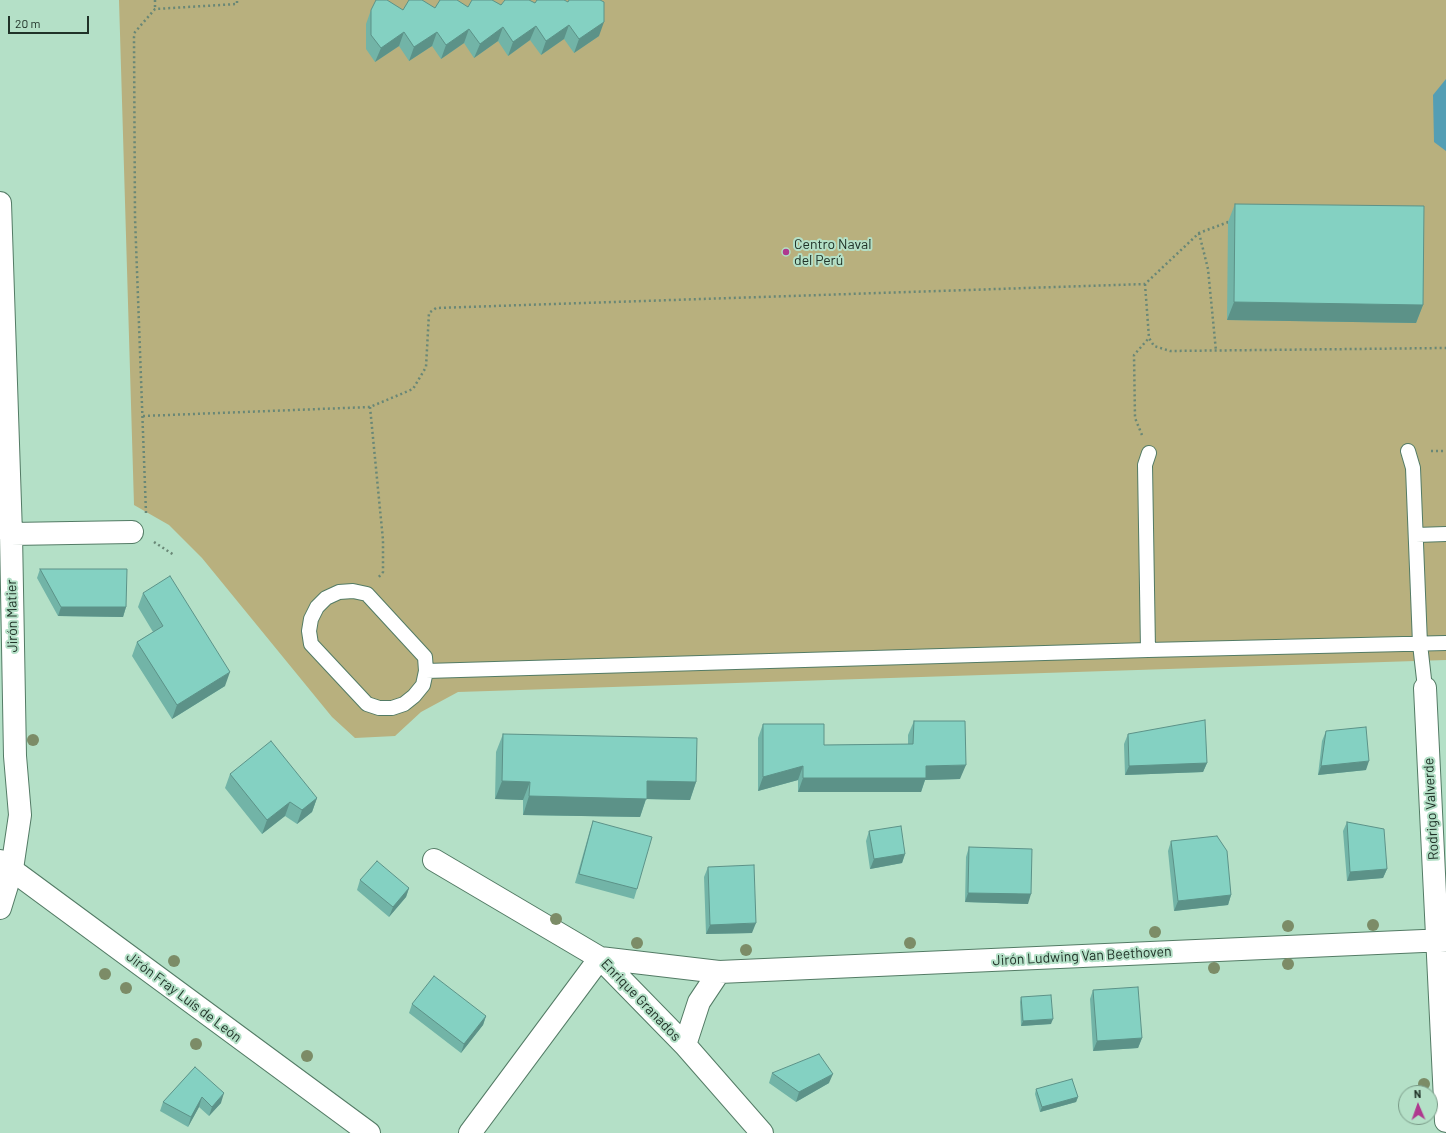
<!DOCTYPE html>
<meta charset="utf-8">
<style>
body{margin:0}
#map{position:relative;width:1446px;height:1133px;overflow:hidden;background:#b4e0c7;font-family:Barlow,sans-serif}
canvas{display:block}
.north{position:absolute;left:1398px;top:1085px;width:40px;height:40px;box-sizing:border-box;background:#b4e0c7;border:1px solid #799a87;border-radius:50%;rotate:358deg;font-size:11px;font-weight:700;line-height:16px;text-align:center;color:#203228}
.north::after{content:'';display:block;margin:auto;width:14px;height:18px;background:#af398f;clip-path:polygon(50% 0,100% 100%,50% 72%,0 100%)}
.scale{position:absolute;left:8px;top:16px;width:81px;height:18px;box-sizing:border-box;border:2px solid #203228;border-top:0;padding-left:5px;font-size:12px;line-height:14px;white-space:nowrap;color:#203228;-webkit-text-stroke:3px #b4e0c7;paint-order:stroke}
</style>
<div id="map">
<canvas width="1446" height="1133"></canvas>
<div class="north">N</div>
<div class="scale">20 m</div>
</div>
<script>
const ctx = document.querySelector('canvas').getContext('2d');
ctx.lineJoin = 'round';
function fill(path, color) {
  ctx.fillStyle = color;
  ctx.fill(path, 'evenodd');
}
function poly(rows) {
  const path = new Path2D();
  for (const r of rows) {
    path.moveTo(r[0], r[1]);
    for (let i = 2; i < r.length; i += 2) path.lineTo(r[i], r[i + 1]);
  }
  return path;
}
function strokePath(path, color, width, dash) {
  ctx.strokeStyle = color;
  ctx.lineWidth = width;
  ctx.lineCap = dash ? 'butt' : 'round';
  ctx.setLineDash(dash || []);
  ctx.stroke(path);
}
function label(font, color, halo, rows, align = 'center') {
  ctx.font = font + ' Barlow,sans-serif';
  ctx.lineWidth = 4;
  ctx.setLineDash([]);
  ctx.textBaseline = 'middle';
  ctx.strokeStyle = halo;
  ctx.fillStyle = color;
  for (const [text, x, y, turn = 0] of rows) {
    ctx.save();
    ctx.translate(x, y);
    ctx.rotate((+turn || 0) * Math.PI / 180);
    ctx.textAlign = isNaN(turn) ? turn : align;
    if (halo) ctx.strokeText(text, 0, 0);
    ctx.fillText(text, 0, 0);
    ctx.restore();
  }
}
fill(poly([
 [119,0,1446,0,1446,660,458,692,421,712,395,736,355,738,332,717,202,558,169,525,134,505]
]), '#b8b07e');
fill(poly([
 [1446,79,1446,151,1434,142,1433,95]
]), '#549eb4');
const service = poly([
 [1408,451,1413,468,1420,644,1425,688],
 [1416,535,1446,534],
 [353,591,367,594,425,657,426,671,423,685,414,696,404,704,392,708,379,708,367,704,311,644,309,631,311,619,317,607,326,598,339,592,353,591],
 [1148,650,1145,465,1149,453],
 [426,671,1148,650,1446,643]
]);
const minor = poly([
 [0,203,11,534,15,756,20,815,12,869,0,908],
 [1,526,11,534,132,532],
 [1425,688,1446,1121],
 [434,860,600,958,685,1045,762,1133],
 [685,1045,699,1002,719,972],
 [470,1133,600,958,719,972,1446,940]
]);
const tertiary = poly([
 [0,861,369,1133]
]);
strokePath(service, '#537b65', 16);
strokePath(minor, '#537b65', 24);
strokePath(tertiary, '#537b65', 24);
strokePath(poly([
 [155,0,155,9],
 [1199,233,1208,269,1216,351],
 [1145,284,1149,338,1154,346,1170,351,1446,348],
 [370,407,383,540,383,572,378,578],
 [143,416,370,407,413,389,426,367,429,313,436,308,1145,284,1199,233,1231,221],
 [1142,435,1135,418,1134,355,1149,338],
 [1431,451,1446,451],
 [146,513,135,217,134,37,135,32,155,9,237,4,237,0],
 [154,542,174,555]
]), '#698776', 2.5, [2, 3]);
strokePath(service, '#fff', 14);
strokePath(minor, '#fff', 22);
strokePath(tertiary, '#fff', 22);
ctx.fillStyle = '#7c8c67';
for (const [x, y] of [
 [33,740],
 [556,919],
 [1373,925],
 [1288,926],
 [1155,932],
 [637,943],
 [910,943],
 [746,950],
 [174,961],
 [1288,964],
 [1214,968],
 [105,974],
 [126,988],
 [196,1044],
 [307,1056],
 [1424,1084]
]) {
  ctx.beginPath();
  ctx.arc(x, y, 6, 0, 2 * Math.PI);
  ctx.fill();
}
fill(poly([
 [535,3,599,36,574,53,564,39,541,55,530,40,508,56,498,41,474,58,464,43,441,59,432,46,409,61,399,46,375,62,366,49,366,24,371,10,403,10],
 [1235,204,1423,305,1416,323,1227,320,1228,222],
 [40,569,126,607,123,617,58,616,37,578],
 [143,593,225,686,172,719,132,656,137,642,153,632,138,607],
 [914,721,960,779,925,780,921,792,798,792,798,780,758,791,758,738,763,724,824,745,908,744,908,735],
 [1326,731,1366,770,1318,775,1322,741],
 [503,734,696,782,690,800,646,799,640,817,523,815,523,800,495,799,496,752],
 [1128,734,1207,763,1203,772,1125,775,1124,744],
 [230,774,317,798,312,812,297,824,285,816,262,834,225,788],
 [593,821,637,889,634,899,575,883,590,830],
 [1347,822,1387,869,1383,878,1347,881,1343,831],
 [869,831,905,854,902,863,870,869,866,841],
 [1171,841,1231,895,1228,905,1174,911,1168,851],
 [969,847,1028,904,965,902,966,857],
 [708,867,752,933,706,934,704,877],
 [360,880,409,888,406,897,389,917,357,890],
 [1093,990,1142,1038,1138,1048,1093,1051,1090,999],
 [1021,997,1051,1024,1021,1026,1020,1002],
 [412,1004,486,1016,483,1025,461,1053,409,1013],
 [195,1067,221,1103,209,1116,199,1107,188,1127,160,1111,163,1102],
 [772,1073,829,1083,796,1102,769,1083],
 [1036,1089,1078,1097,1076,1102,1040,1112,1035,1094]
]), '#72b4a7');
fill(poly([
 [604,22,599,36,574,53,579,39],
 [569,25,564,39,541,55,546,41],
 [536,26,530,40,508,56,513,42],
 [503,27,498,41,474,58,480,44],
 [469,29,464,43,441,59,446,45],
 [404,32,399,46,375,62,381,48],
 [437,32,432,46,409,61,414,47],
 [1234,302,1423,305,1416,323,1227,320],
 [61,607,126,607,123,617,58,616],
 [230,672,225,686,172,719,177,705],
 [1369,761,1366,770,1318,775,1321,766],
 [1207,763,1203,772,1125,775,1129,766],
 [966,765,960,779,925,780,921,792,798,792,803,778,926,766],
 [803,766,798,780,758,791,763,777],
 [502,781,530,782,523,800,495,799],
 [647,781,696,782,690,800,646,799,640,817,523,815,529,796],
 [317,798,312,812,297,824,302,810],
 [290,802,285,816,262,834,267,820],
 [905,854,902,863,870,869,874,859],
 [1387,869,1383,878,1347,881,1350,872],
 [409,888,406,897,389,917,393,907],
 [968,893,1031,894,1028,904,965,902],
 [1231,895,1228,905,1174,911,1178,901],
 [756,923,752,933,706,934,710,925],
 [486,1016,483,1025,461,1053,464,1044],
 [1053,1019,1051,1024,1021,1026,1023,1021],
 [1142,1038,1138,1048,1093,1051,1097,1041],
 [833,1074,829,1083,796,1102,799,1092],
 [224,1093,221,1103,209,1116,212,1107],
 [202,1097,199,1107,188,1127,191,1117],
 [1078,1097,1076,1102,1040,1112,1042,1107]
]), '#5c9288');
const building = poly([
 [376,0,387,0,403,10,409,0,422,0,435,8,440,0,457,0,468,7,472,0,492,0,501,5,505,0,529,0,535,3,537,0,564,0,568,2,569,0,600,0,604,2,604,22,579,39,569,25,546,41,536,26,513,42,503,27,480,44,469,29,446,45,437,32,414,47,404,32,381,48,371,35,371,10,376,0],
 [1235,204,1424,206,1423,305,1234,302,1235,204],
 [40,569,127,569,126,607,61,607,40,569],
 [170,576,230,672,177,705,137,642,163,626,143,593,170,576],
 [1205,720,1207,763,1129,766,1128,734,1205,720],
 [914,721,965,721,966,765,926,766,926,778,803,778,803,766,763,777,763,724,824,724,824,745,913,744,914,721],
 [1366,727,1369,761,1321,766,1326,731,1366,727],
 [503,734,697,738,696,782,647,781,647,799,529,796,530,782,502,781,503,734],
 [271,741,317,798,302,810,290,802,267,820,230,774,271,741],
 [593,821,652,837,637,889,579,874,593,821],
 [1347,822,1384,829,1387,869,1350,872,1347,822],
 [901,826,905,854,874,859,869,831,901,826],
 [1217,836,1227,851,1231,895,1178,901,1171,841,1217,836],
 [969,847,1032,849,1031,894,968,893,969,847],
 [377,861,409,888,393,907,360,880,377,861],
 [754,865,756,923,710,925,708,867,754,865],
 [434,976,486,1016,464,1044,412,1004,434,976],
 [1138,987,1142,1038,1097,1041,1093,990,1138,987],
 [1051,995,1053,1019,1023,1021,1021,997,1051,995],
 [819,1054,833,1074,799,1092,772,1073,819,1054],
 [195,1067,224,1093,212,1107,202,1097,191,1117,163,1102,195,1067],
 [1072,1079,1078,1097,1042,1107,1036,1089,1072,1079]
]);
fill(building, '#84d1c2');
strokePath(building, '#5c9288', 1);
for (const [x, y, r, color] of [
 [786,252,4,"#af398f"]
]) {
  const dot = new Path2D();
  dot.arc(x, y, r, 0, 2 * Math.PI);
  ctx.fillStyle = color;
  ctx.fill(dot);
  strokePath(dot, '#b4e0c7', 1.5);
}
label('14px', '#203228', '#b4e0c7', [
 ["Centro Naval",794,244],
 ["del Perú",794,260]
], 'left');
label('14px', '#203228', '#b4e0c7', [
 ["Jirón Matier",12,616,-91],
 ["Rodrigo Valverde",1431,809,-93],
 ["Jirón Ludwing Van Beethoven",1082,956,-3],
 ["Jirón Fray Luís de León",184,997,37],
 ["Enrique Granados",641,1000,46]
]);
</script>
